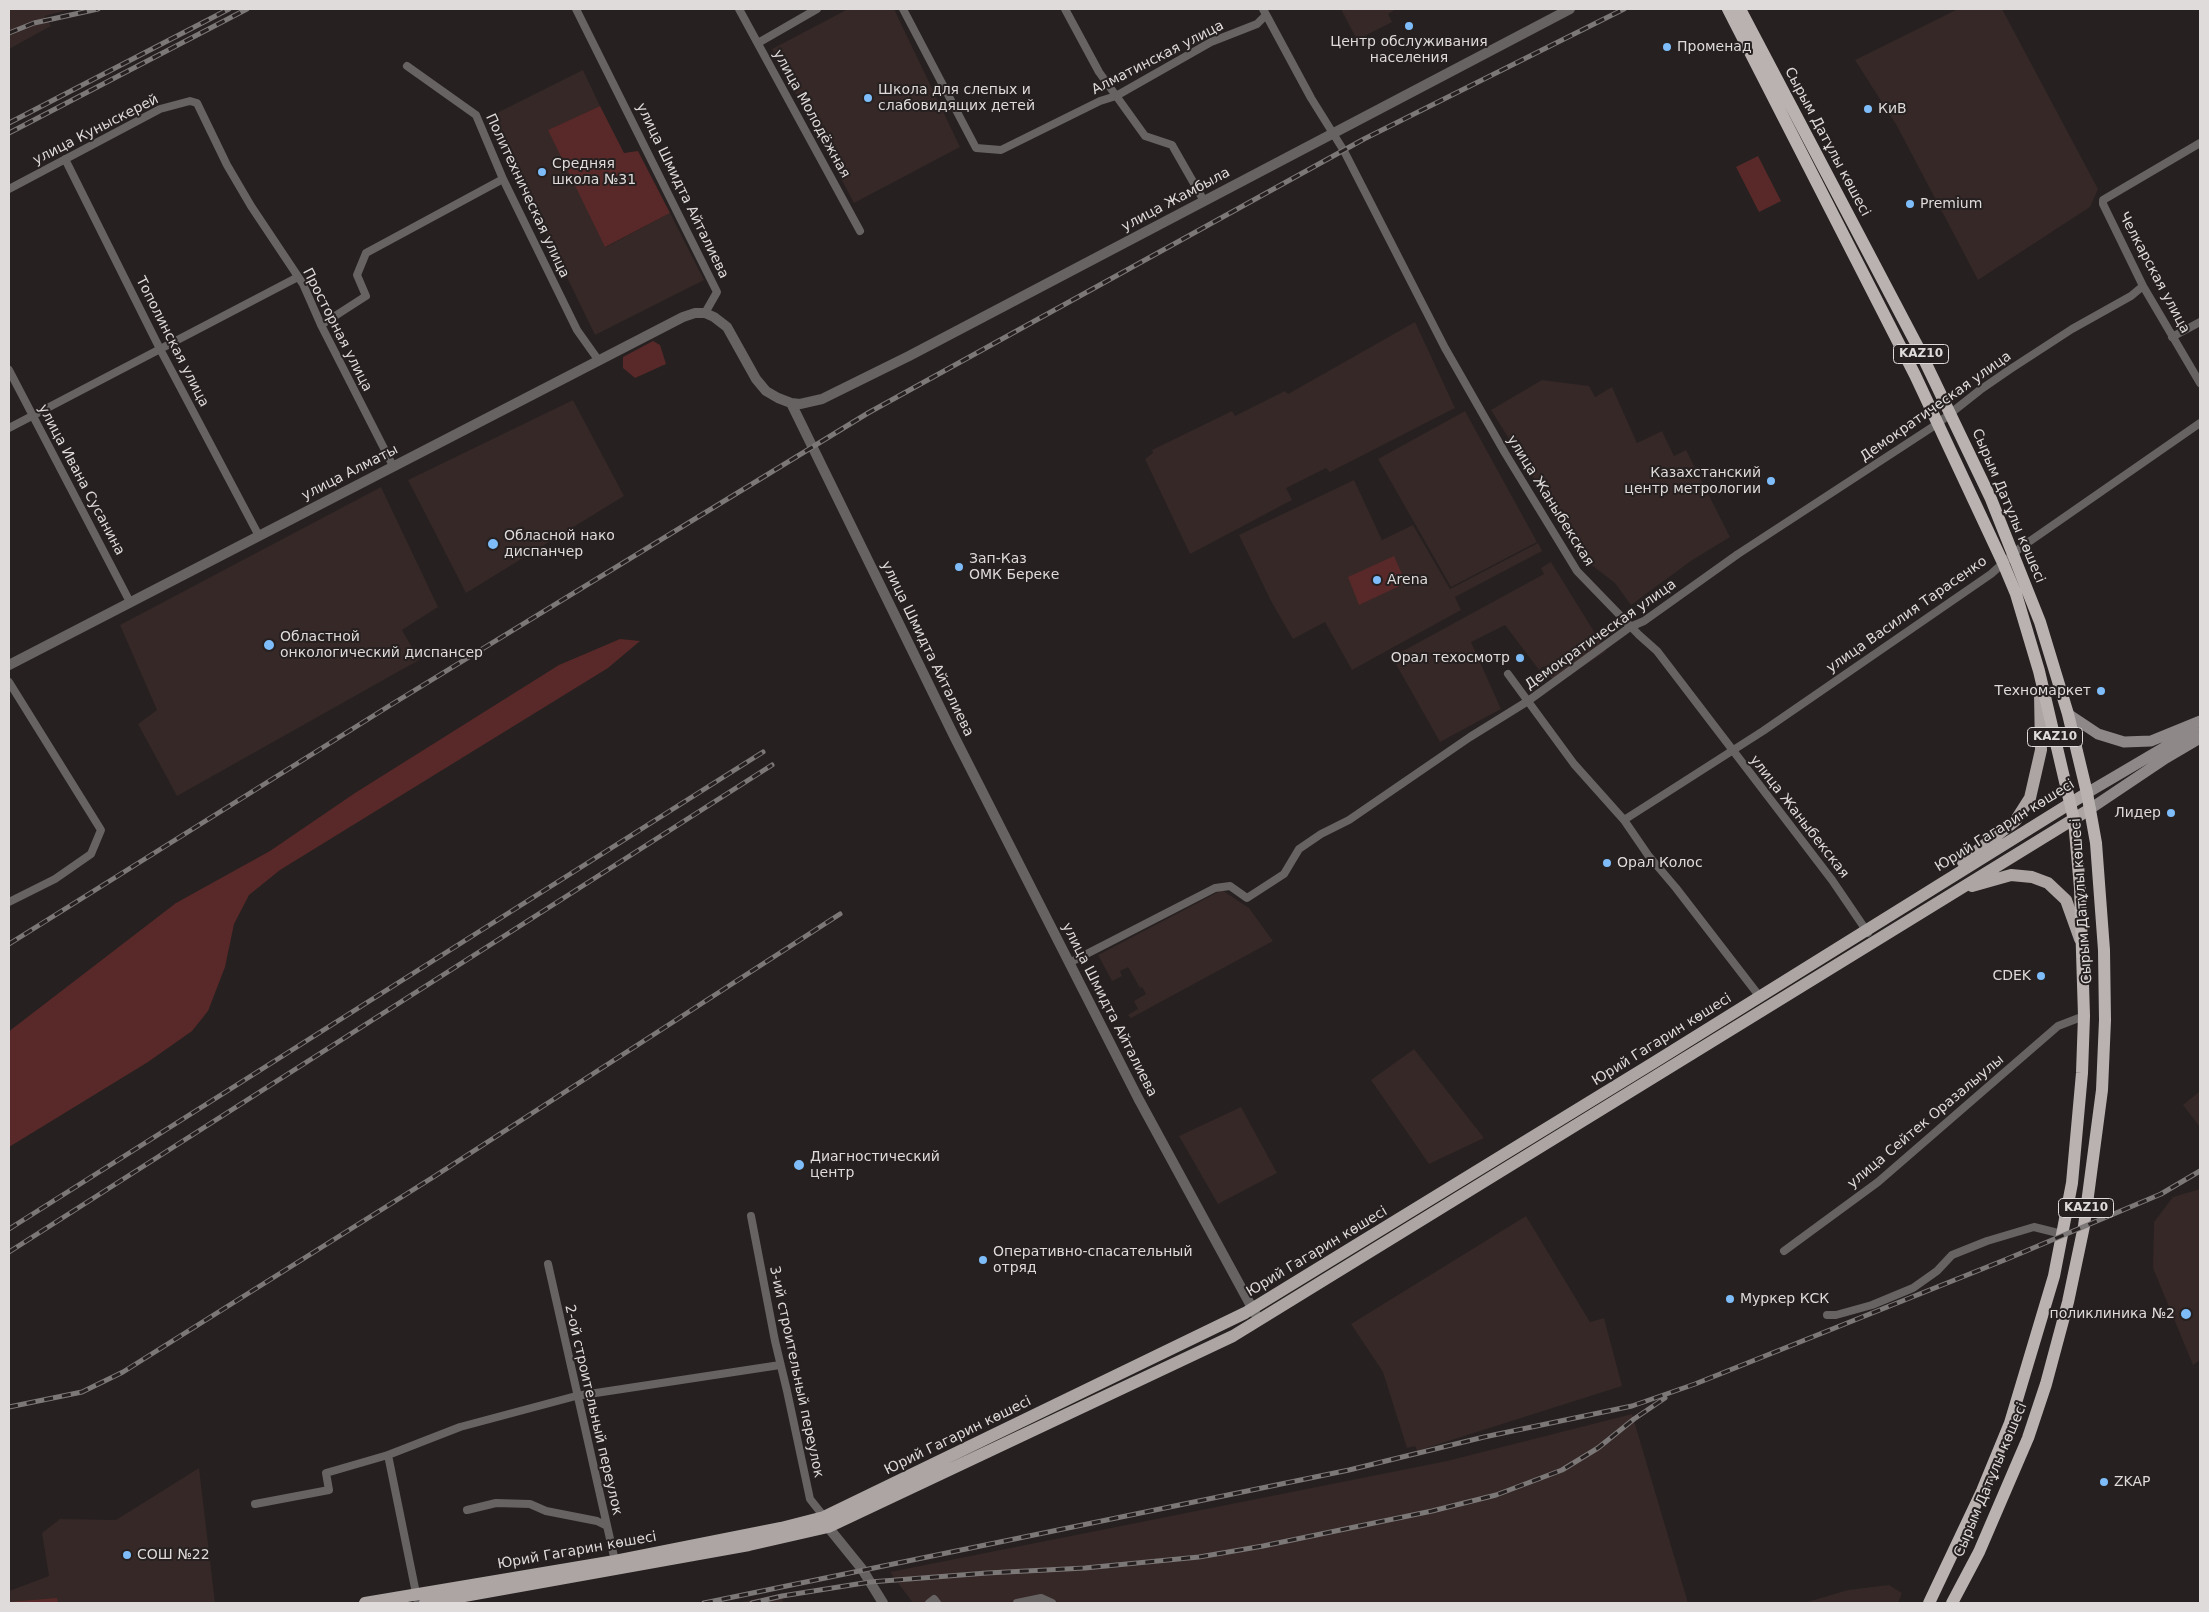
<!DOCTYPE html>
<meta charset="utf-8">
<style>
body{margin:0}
#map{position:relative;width:2209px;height:1612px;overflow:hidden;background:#262020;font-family:"DejaVu Sans",sans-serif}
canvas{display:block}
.frame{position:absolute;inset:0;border:10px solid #dfdbdb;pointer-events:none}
</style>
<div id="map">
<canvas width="2209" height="1612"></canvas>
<div class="frame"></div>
</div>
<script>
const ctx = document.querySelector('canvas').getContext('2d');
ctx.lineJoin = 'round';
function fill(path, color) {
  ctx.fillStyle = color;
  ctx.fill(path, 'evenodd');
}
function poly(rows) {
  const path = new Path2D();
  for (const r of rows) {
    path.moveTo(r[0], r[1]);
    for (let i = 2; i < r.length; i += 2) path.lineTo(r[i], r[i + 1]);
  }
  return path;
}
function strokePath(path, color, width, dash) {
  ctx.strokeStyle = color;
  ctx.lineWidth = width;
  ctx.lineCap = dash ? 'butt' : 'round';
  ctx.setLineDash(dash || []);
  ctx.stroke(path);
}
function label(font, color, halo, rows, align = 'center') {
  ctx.font = font + ' "DejaVu Sans",sans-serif';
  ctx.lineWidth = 4;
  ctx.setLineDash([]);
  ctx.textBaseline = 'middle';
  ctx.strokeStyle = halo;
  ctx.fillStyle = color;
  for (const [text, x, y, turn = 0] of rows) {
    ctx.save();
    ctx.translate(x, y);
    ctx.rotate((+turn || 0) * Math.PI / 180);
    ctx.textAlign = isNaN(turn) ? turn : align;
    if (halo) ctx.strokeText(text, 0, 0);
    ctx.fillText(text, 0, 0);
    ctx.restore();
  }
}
fill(poly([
 [9,9,71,9,45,16,51,26,9,49],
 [848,9,894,9,960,147,854,203,772,49],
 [1341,9,1396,9,1388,14,1392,22,1357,40],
 [1958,9,2002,9,2098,189,2090,207,1978,280,1897,126,1855,60],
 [583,70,600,106,549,130,606,247,670,213,704,280,595,335,489,117],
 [1415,322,1455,408,1330,472,1326,468,1286,488,1292,500,1190,554,1145,459,1153,453,1152,450,1232,411,1235,416,1285,391,1288,394],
 [1542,380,1589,386,1595,397,1612,387,1637,443,1662,431,1674,456,1686,450,1730,537,1691,561,1631,605,1615,583,1585,560,1491,410],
 [573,400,624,496,466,593,408,480],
 [1465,411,1537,542,1451,587,1378,459],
 [1354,480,1382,540,1413,525,1450,589,1538,543,1542,551,1455,597,1461,610,1352,670,1325,622,1293,639,1271,601,1239,535],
 [381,487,438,607,402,630,419,660,177,796,138,724,157,710,120,625],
 [1551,562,1606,651,1556,685,1544,666,1539,670,1505,625,1471,642,1501,709,1440,742,1392,657,1544,574,1541,568],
 [1222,890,1249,908,1273,941,1131,1018,1128,1015,1138,1009,1134,1001,1146,994,1142,987,1140,988,1128,967,1120,971,1122,976,1112,981,1098,955],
 [1414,1049,1484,1138,1429,1164,1371,1080],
 [2200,1091,2200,1127,2183,1105],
 [1241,1107,1277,1173,1218,1204,1179,1136],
 [2200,1189,2200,1360,2193,1365,2153,1268,2154,1222,2173,1197],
 [1526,1216,1590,1322,1604,1318,1622,1386,1417,1451,1415,1446,1407,1448,1383,1372,1351,1324],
 [1632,1414,1688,1603,913,1603,890,1572,1447,1461],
 [199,1468,215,1603,9,1603,9,1591,49,1576,42,1533,60,1519,116,1520],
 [1889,1585,1902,1593,1898,1603,1804,1603,1848,1590],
 [782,1593,783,1603,736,1603,746,1601]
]), '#352827');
fill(poly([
 [600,106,624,153,638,151,670,213,605,247,548,130],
 [1758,156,1781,201,1759,212,1736,167],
 [653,341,660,345,666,364,635,378,623,368,623,357],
 [1394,556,1406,583,1359,605,1348,577],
 [620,639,640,641,608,668,280,870,249,895,234,924,225,967,208,1011,192,1031,148,1062,9,1147,9,1032,12,1029,176,903,270,851,355,793,559,665],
 [57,1598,58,1603,9,1603,9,1602]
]), '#582928');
strokePath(poly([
 [576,9,717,292,705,313],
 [739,9,860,231],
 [903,9,976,148,1001,150,1100,101,1116,96,1211,42,1257,24,1266,15],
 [1065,9,1099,72,1145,136,1172,145,1204,201],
 [1263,9,1311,98,1344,151,1445,348,1505,453,1577,571,1639,635,1657,651,1832,880,1868,933],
 [758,43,817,9],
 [407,66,476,115,503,179,577,330,599,361],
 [2200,143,2103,200,2103,204,2143,286,2200,383],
 [65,159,160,349,259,536],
 [9,189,160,109,190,101,197,103,227,165,251,206,303,284,321,325,393,466],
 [321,325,366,296,357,275,366,253,503,179],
 [2172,337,2200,322],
 [9,370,130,602],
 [9,428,298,277],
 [1508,674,1574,764,1624,820,1648,855,1676,888,1760,997],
 [9,682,101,830,91,854,55,879,9,902],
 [1624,820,1763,731,1991,574,2020,548,2200,423],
 [1069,963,1215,888,1230,886,1247,898,1284,874,1299,849,1321,834,1349,820,1470,737,1528,701,1630,627,1644,621,1738,554,1937,424,1980,390,2009,370,2072,329,2131,296,2143,286],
 [751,1216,775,1341,787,1391,810,1499,825,1518],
 [1784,1251,1878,1182,2058,1026,2084,1016],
 [548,1264,615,1561],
 [1827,1315,1836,1315,1872,1305,1913,1288,1937,1271,1952,1255,1987,1241,2034,1227,2062,1234],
 [388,1455,418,1603],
 [255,1504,329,1490,326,1473,388,1455,460,1427,576,1396,780,1365],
 [467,1510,496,1503,530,1504,546,1511,597,1521,607,1526],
 [929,1603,934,1599,937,1603],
 [1017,1603,1041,1598,1052,1603]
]), '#676363', 8);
strokePath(poly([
 [791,403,800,404,822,399,909,356,1570,9],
 [9,665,683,317,695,313,705,313,714,317,727,327,756,379,766,391,778,398,791,403,954,736,1138,1098,1256,1315],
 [828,1527,862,1569,883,1603]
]), '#676363', 10);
strokePath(poly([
 [2068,714,2098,734,2124,742,2151,741,2200,721],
 [2087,793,2194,730],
 [2090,809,2166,758,2200,738]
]), '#8e8888', 11);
strokePath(poly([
 [1963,862,2016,820,2030,798,2041,750,2040,693],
 [1972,886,2011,875,2032,877,2048,883,2066,900,2080,939],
 [365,1603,615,1561,781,1528,824,1517,1245,1313,1653,1063,2087,793],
 [425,1603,749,1545,828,1527,1233,1336,2090,809]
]), '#aca5a4', 12);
strokePath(poly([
 [1728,9,1915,375,2003,563,2016,594,2039,671,2074,820,2080,888,2084,1016,2082,1073,2072,1183,2054,1276,2010,1423,1982,1491,1929,1603],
 [1740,9,1919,349,1991,499,2040,622,2068,714,2087,793,2096,843,2104,950,2105,1020,2102,1090,2084,1226,2068,1302,2046,1384,2028,1438,1979,1552,1952,1603]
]), '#bab2b1', 12);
const rail = poly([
 [9,33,34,23,98,9],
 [9,123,229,9],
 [9,133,247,9],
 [9,944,389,706,868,413,1364,139,1624,9],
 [9,1229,763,752],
 [9,1252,772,765],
 [9,1407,82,1392,123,1372,435,1176,840,914],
 [704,1603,1349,1470,1484,1437,1632,1406,1695,1384,2007,1259,2161,1194,2200,1171],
 [752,1603,782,1596,870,1582,987,1573,1085,1568,1199,1557,1263,1546,1432,1511,1496,1495,1562,1470,1598,1448,1634,1419,1665,1398]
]);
strokePath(rail, '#7d7878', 5);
strokePath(rail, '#262020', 3, [9]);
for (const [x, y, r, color] of [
 [1409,26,5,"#7ebdf9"],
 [1667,47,5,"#7ebdf9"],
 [868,98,5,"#7ebdf9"],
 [1868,109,5,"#7ebdf9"],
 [542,172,5,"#7ebdf9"],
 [1910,204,5,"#7ebdf9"],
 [1771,481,5,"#7ebdf9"],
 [493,544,6,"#7ebdf9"],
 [959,567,5,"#7ebdf9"],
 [1377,580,5,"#7ebdf9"],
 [269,645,6,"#7ebdf9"],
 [1520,658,5,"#7ebdf9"],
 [2101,691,5,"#7ebdf9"],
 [2171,813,5,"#7ebdf9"],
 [1607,863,5,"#7ebdf9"],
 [2041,976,5,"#7ebdf9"],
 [799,1165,6,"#7ebdf9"],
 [983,1260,5,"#7ebdf9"],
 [1730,1299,5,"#7ebdf9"],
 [2186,1314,6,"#7ebdf9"],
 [2104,1482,5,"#7ebdf9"],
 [127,1555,5,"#7ebdf9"]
]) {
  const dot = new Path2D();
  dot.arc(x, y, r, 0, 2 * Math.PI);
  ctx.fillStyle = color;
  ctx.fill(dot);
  strokePath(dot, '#262020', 2);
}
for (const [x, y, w] of [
 [1921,354,55],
 [2055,737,55],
 [2086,1208,55]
]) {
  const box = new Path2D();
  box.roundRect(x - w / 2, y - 9.5, w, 19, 4);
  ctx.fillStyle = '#262020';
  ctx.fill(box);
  strokePath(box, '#dfdbdb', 1);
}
label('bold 12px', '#dfdbdb', null, [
 ["KAZ10",1921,354],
 ["KAZ10",2055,737],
 ["KAZ10",2086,1208]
]);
label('14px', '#dfdbdb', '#262020', [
 ["Центр обслуживания",1409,42,"center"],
 ["наcеления",1409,58,"center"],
 ["Променад",1677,47],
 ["Школа для слепых и",878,90],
 ["слабовидящих детей",878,106],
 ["КиВ",1878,109],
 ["Средняя",552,164],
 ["школа №31",552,180],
 ["Premium",1920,204],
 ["Казахстанский",1761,473,"right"],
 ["центр метрологии",1761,489,"right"],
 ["Обласной нако",504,536],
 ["диспанчер",504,552],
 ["Зап-Каз",969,559],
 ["ОМК Береке",969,575],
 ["Arena",1387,580],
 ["Областной",280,637],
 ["онкологический диспансер",280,653],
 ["Орал техосмотр",1510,658,"right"],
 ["Техномаркет",2091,691,"right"],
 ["Лидер",2161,813,"right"],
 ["Орал Колос",1617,863],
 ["CDEK",2031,976,"right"],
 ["Диагностический",810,1157],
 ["центр",810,1173],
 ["Оперативно-спасательный",993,1252],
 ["отряд",993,1268],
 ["Муркер КСК",1740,1299],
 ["поликлиника №2",2175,1314,"right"],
 ["ZKAP",2114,1482],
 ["СОШ №22",137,1555]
], 'left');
label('14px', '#dfdbdb', '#262020', [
 ["Алматинская улица",1158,58,-27],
 ["улица Молодёжная",811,114,61],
 ["улица Куныскерей",96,130,-27],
 ["Сырым Датұлы көшесі",1827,142,62],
 ["улица Шмидта Айталиева",682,191,64],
 ["Политехническая улица",527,196,65],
 ["улица Жамбыла",1176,200,-28],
 ["Челкарская улица",2154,273,62],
 ["Просторная улица",337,330,63],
 ["Тополинская улица",172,342,63],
 ["Демократическая улица",1936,407,-35],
 ["улица Алматы",350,473,-27],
 ["улица Ивана Сусанина",81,480,62],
 ["улица Жаныбекская",1550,501,58],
 ["Сырым Датұлы көшесі",2008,506,67],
 ["улица Василия Тарасенко",1907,615,-35],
 ["Демократическая улица",1601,635,-35],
 ["улица Шмидта Айталиева",927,649,64],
 ["улица Жаныбекская",1799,817,52],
 ["Юрий Гагарин көшесі",2005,826,-32],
 ["Сырым Датұлы көшесі",2082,901,-94],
 ["улица Шмидта Айталиева",1109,1010,63],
 ["Юрий Гагарин көшесі",1662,1040,-32],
 ["улица Сейтек Оразалыулы",1926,1122,-40],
 ["Юрий Гагарин көшесі",1317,1252,-31],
 ["3-ий строительный переулок",796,1372,78],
 ["2-ой строительный переулок",593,1410,77],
 ["Юрий Гагарин көшесі",958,1436,-26],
 ["Сырым Датұлы көшесі",1991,1480,-67],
 ["Юрий Гагарин көшесі",577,1551,-10]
]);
</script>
